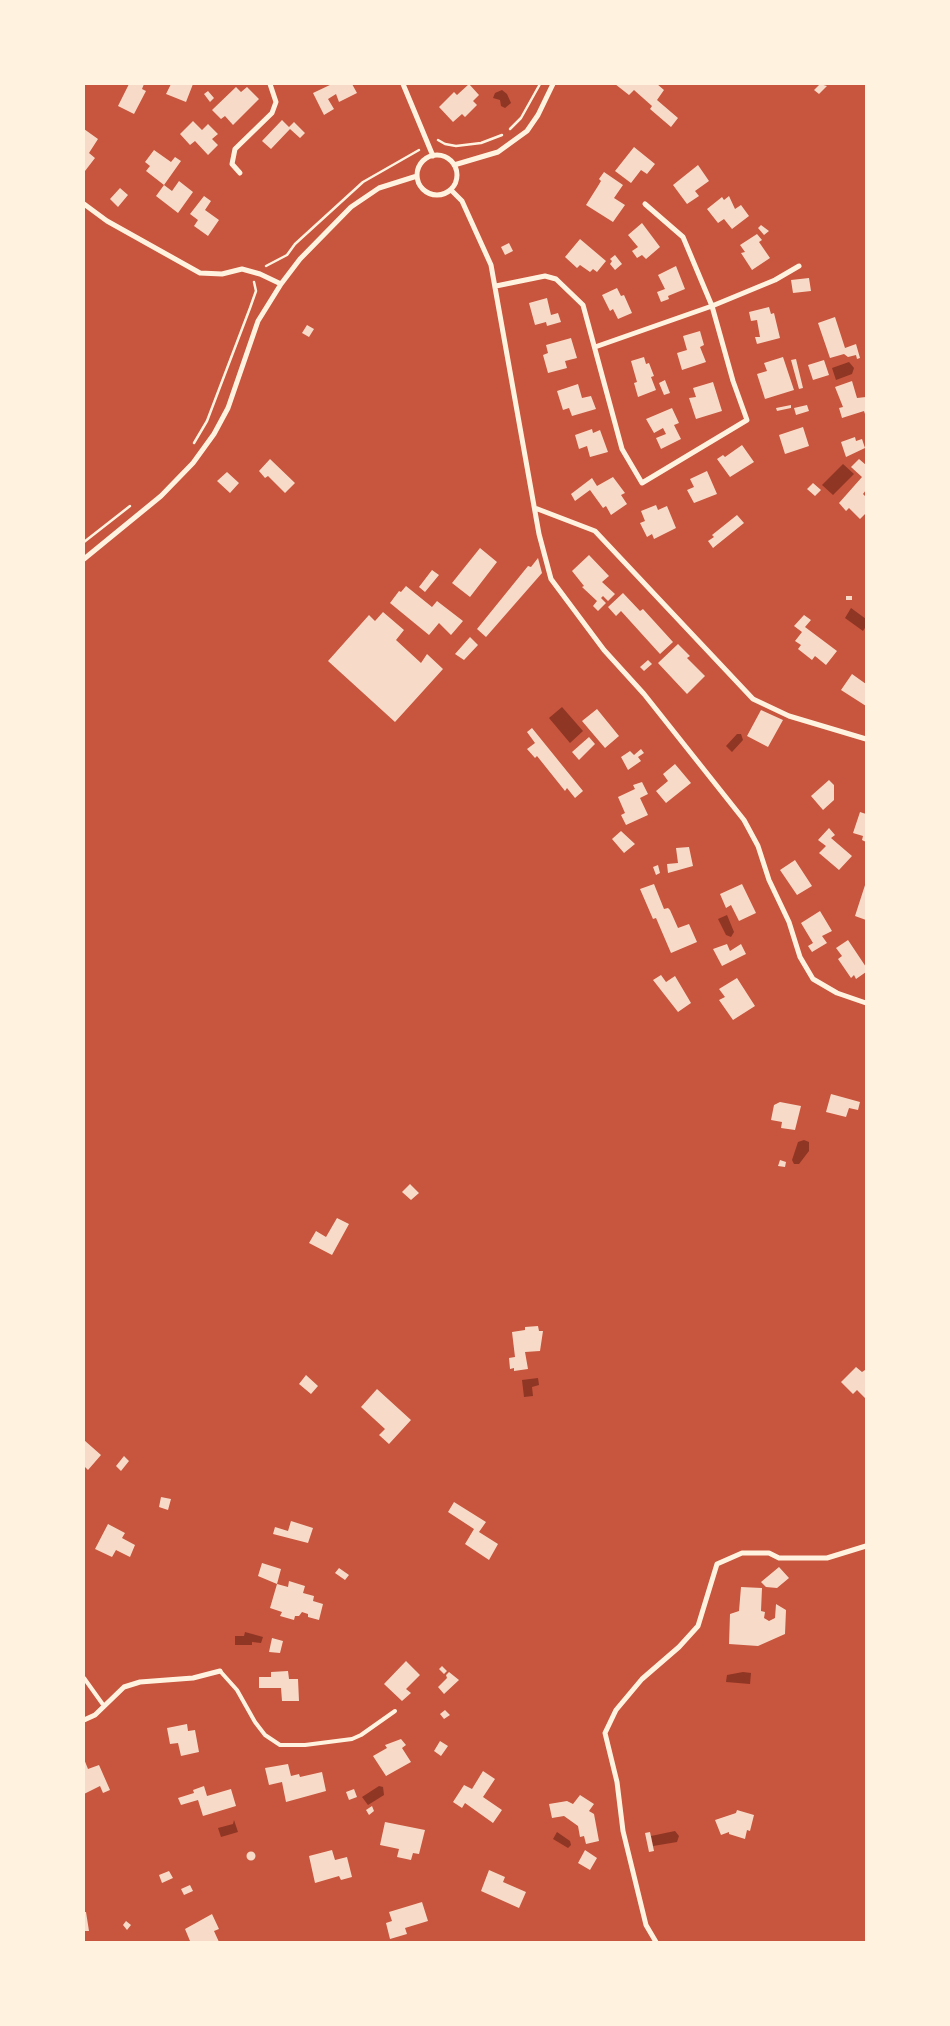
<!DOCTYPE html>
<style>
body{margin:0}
#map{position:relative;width:950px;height:2026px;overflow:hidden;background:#c8553d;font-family:"Zilla Slab",serif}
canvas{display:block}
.frame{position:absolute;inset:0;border:85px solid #fff3e0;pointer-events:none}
</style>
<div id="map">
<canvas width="950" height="2026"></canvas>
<div class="frame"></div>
</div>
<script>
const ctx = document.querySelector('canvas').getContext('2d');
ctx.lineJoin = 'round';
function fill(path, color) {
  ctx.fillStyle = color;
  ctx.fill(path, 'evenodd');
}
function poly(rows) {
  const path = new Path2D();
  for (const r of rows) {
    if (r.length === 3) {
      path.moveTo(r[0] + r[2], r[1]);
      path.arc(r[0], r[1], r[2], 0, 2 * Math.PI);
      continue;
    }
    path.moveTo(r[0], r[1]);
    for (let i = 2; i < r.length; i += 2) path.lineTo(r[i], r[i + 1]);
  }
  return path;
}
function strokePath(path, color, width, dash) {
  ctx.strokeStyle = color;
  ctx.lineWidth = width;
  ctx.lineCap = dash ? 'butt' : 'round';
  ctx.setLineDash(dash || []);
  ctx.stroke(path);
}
fill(poly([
 [502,90,507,94,511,103,505,108,501,106,500,100,493,98,495,93],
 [849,362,854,368,852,374,836,380,832,368],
 [843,464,854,474,833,495,822,485],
 [851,608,866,619,866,626,863,631,845,618],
 [562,707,583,731,570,743,549,718],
 [737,734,741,734,743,740,732,752,726,746],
 [727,915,734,932,731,937,726,935,718,919],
 [804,1140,809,1142,809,1151,799,1164,794,1164,792,1160,798,1142],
 [538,1378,539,1385,532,1387,533,1396,524,1397,522,1380],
 [245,1632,263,1637,261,1643,252,1642,252,1645,235,1645,235,1636,244,1636],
 [743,1672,751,1673,750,1684,726,1682,727,1675],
 [379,1786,383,1787,384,1795,368,1805,362,1797],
 [234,1820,238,1832,221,1837,218,1828,233,1824],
 [675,1831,679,1836,677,1842,653,1846,651,1836],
 [557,1832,570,1841,571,1845,568,1848,553,1839]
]), '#8f3625');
fill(poly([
 [129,84,144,84,142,89,146,91,134,114,118,106],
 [171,84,193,84,186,102,166,94],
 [332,84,352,84,357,93,339,102,336,94,328,99,334,109,324,115,313,93],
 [469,84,479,95,473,101,477,105,465,117,462,114,453,122,439,107,454,92,457,95],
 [615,84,657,84,664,90,657,100,678,118,671,127,650,109,652,106,634,90,629,95],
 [820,84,827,86,819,94,814,90],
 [236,87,241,92,247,87,259,99,233,125,225,116,221,119,212,110],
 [208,91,214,98,210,102,204,94],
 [282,120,289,127,294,122,305,133,300,138,290,129,271,149,262,141],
 [193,121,202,130,208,124,218,134,212,139,218,145,208,155,195,141,190,145,180,134],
 [84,129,98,139,89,153,95,158,85,171],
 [634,147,655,164,647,174,641,170,631,183,615,171],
 [154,150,171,162,175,157,181,161,164,185,146,171,150,166,145,162],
 [698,165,709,181,695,191,699,196,687,204,673,185],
 [604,172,623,185,614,198,625,205,613,222,586,205,598,186,601,181,599,179],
 [179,181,193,192,178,213,156,196,164,185,172,191],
 [120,188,128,195,118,207,110,199],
 [204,196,211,201,205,210,219,220,208,236,194,226,198,220,190,214],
 [729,196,735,209,741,205,749,216,732,229,724,219,718,223,707,209,722,197,724,200],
 [642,223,660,247,646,259,642,255,637,258,632,251,638,247,628,235],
 [761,225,769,231,764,235,758,228],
 [757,234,762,240,759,242,770,258,752,270,741,253,745,252,740,245],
 [580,239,606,261,597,272,593,269,590,272,580,265,577,268,565,257],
 [509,243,513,251,505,255,501,247],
 [615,255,622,264,615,270,610,264,612,261,610,259],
 [676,266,685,289,668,296,669,299,661,302,657,292,665,289,658,275],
 [809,278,811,291,793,293,791,280],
 [617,288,621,296,624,295,632,313,618,319,613,309,610,311,602,295],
 [547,298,551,315,558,313,561,322,547,326,546,322,535,325,529,303],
 [769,307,771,314,774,313,780,338,757,344,755,337,760,337,757,320,751,321,749,312],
 [835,317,845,348,856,344,860,358,857,359,856,355,848,357,844,354,830,358,818,323],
 [307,325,314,329,309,337,302,333],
 [700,331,704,345,700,347,706,362,682,370,677,353,687,350,683,336],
 [571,338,577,358,565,361,567,368,548,373,543,355,548,353,546,345],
 [644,357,646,364,649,363,654,376,651,377,656,390,638,397,634,383,637,382,631,361],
 [783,357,794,390,765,399,757,374,767,371,764,363],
 [796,359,803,388,799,389,791,360],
 [824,360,829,375,813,380,808,365],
 [665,380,670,393,664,395,659,383],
 [852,381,857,398,866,397,866,417,864,411,842,418,839,408,843,407,835,387],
 [713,382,722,411,696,419,689,398,696,397,693,388],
 [578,384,582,398,591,396,596,409,572,416,569,408,563,410,557,391],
 [791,405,791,408,777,411,776,408],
 [807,405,809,411,796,415,794,408],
 [672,408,679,423,674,425,681,439,661,449,656,438,666,434,663,428,654,433,646,419],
 [803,427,809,446,785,454,779,435],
 [592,429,593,433,600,430,608,452,590,457,587,446,579,449,575,435],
 [855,437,856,441,862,439,865,448,846,457,841,442],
 [742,445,754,462,730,477,717,459,723,455,725,457],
 [270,459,295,483,285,493,268,476,265,478,259,471],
 [859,459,866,465,866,490,863,494,866,497,866,513,860,519,849,508,846,511,839,503,862,477,851,467],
 [707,471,717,494,694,503,687,490,694,487,690,479],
 [227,472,239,483,230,493,217,481],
 [613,477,625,493,621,495,627,504,611,515,606,506,603,508,590,490,575,501,571,494,592,478,597,486],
 [813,483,821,490,815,496,807,489],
 [656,505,658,510,667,506,676,528,654,539,652,534,647,537,640,523,645,521,641,511],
 [737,515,744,523,713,548,708,541,714,537,712,535],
 [480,548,497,562,470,597,452,583],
 [589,555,609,576,602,582,615,594,608,601,603,596,601,598,606,603,598,611,593,606,597,601,582,587,584,586,572,571],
 [538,558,542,573,486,637,477,629,528,566,531,567],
 [432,570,439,575,425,592,419,587],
 [406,586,432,607,437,601,463,621,451,635,439,623,429,635,390,603,399,591,401,592],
 [623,593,640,611,643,609,673,642,660,654,621,611,616,616,608,607],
 [846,596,852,596,852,600,846,600],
 [383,612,404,630,396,640,421,663,427,654,443,669,395,722,328,661,369,615,375,621],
 [804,615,811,620,805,627,837,651,826,665,815,656,812,660,798,649,801,645,795,641,802,632,794,626],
 [470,637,478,645,464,660,455,654],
 [678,644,690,656,687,658,705,676,687,694,658,663],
 [648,660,652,664,644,671,640,667],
 [852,674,866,684,866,706,841,690],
 [597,709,619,736,605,748,582,721],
 [761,710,783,720,768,747,747,736],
 [532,728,583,791,575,798,567,788,565,791,537,756,535,758,527,749,535,743,527,732],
 [589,737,595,744,579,760,572,752],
 [641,749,644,753,638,757,641,761,628,770,621,757,630,751,634,755],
 [675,764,691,783,666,803,656,791,668,781,663,774],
 [829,780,834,785,834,800,823,810,811,796],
 [642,782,648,794,640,798,648,815,626,825,621,815,625,813,618,797,635,789,633,785],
 [860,812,866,814,866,842,862,840,863,836,853,833],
 [829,828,835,835,831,838,852,856,839,870,819,853,826,846,818,840],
 [621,831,635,844,624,853,612,839],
 [689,847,693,866,668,873,667,864,678,863,676,848],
 [795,860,812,886,797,895,780,870],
 [658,865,660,873,656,875,653,867],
 [866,882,866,920,855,916],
 [654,884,664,909,668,908,670,910,678,928,689,924,697,942,671,953,656,918,653,919,640,889],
 [742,884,756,913,739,921,731,905,726,908,720,894],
 [820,911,832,931,822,936,827,943,812,952,808,946,813,943,801,923],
 [848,940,866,967,866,972,856,979,854,975,851,978,838,959,842,956,836,948],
 [727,944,730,951,741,944,746,954,722,966,713,949],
 [661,975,666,982,675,976,691,1003,678,1012,653,980],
 [737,978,755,1006,733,1020,719,1000,725,997,719,989],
 [831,1094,860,1102,858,1110,849,1108,846,1117,826,1112],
 [780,1102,801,1106,795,1130,781,1128,782,1122,771,1120,774,1105],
 [780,1160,786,1162,785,1167,778,1166],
 [410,1184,419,1193,411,1200,402,1192],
 [337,1218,349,1224,332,1255,309,1243,316,1231,326,1237],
 [538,1326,539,1331,543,1331,540,1351,525,1352,528,1369,514,1371,514,1368,510,1369,509,1358,515,1357,512,1332,525,1330,525,1327],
 [856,1367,862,1372,865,1370,866,1372,866,1399,857,1390,853,1394,841,1382],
 [306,1375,318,1386,311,1394,299,1384],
 [377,1389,411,1420,389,1444,379,1435,385,1429,361,1407],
 [84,1440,101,1455,88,1470,84,1466],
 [124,1456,129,1461,121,1471,116,1466],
 [161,1497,171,1499,168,1510,159,1507],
 [454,1502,486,1522,479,1532,498,1544,489,1560,465,1544,474,1529,448,1512],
 [291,1521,313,1528,308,1543,273,1534,275,1527,288,1531],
 [108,1524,125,1533,122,1538,135,1545,130,1557,116,1550,112,1557,95,1549],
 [262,1563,281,1569,277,1584,258,1576],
 [779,1567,789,1578,777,1588,766,1587,761,1582],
 [339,1568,349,1575,345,1580,335,1573],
 [289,1581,305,1586,303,1593,314,1596,313,1601,323,1604,319,1620,308,1617,308,1614,302,1612,299,1616,295,1616,294,1620,280,1616,282,1612,270,1608,277,1584,288,1587],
 [741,1587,762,1588,761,1611,765,1612,764,1618,769,1621,775,1618,776,1604,786,1610,785,1634,758,1646,729,1644,730,1614,739,1611],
 [272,1638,283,1641,280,1653,269,1652],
 [406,1661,420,1675,406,1689,411,1693,402,1701,384,1684],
 [442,1666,447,1671,444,1674,439,1669],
 [288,1671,289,1679,298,1679,299,1701,282,1701,281,1688,259,1688,259,1677,271,1677,271,1672],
 [449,1672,459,1680,444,1694,438,1687,447,1678,446,1675],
 [445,1710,450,1715,444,1719,440,1714],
 [187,1724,188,1731,195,1730,199,1752,181,1756,178,1743,170,1744,167,1728],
 [401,1739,406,1745,402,1748,411,1762,386,1776,373,1756,387,1748,385,1745],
 [440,1741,448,1746,441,1756,434,1751],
 [84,1759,88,1769,99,1765,110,1790,103,1793,100,1786,84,1794],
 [288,1764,291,1776,299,1774,300,1777,322,1772,326,1791,286,1802,282,1782,269,1785,265,1768],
 [483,1771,495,1779,483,1797,502,1810,493,1823,465,1803,462,1808,453,1802,464,1785,472,1789],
 [204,1786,207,1796,231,1789,236,1806,203,1816,198,1800,181,1805,178,1798,194,1793,193,1790],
 [354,1789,357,1797,349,1800,346,1792],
 [580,1795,594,1804,589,1811,594,1814,599,1841,586,1844,584,1836,580,1837,578,1826,564,1816,552,1818,549,1804,567,1801,573,1804],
 [372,1806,374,1811,369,1815,366,1810],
 [737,1810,754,1815,750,1831,747,1830,745,1839,729,1834,729,1832,721,1835,715,1820,736,1813],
 [385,1822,425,1830,419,1854,413,1853,411,1860,397,1857,399,1849,380,1845],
 [650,1832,654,1851,649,1852,645,1833],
 [332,1850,335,1860,347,1857,352,1877,341,1880,339,1876,315,1883,309,1856],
 [585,1850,597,1858,590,1870,578,1863],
 [251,1856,4.5],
 [489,1870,505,1877,503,1882,526,1892,519,1908,481,1891],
 [169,1871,173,1878,162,1883,159,1875],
 [190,1885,193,1891,184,1895,181,1889],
 [422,1902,428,1921,405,1928,407,1934,390,1939,386,1923,392,1921,389,1912],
 [84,1912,86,1912,89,1931,84,1931],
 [212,1914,219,1929,214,1931,219,1942,190,1941,185,1929],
 [126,1921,131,1925,127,1930,123,1925]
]), '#f7dbc8');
strokePath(poly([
 [510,129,521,118,540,84],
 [438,140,445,144,456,146,481,143,502,135],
 [266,266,287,255,295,244,363,182,419,150],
 [194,443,207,421,250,308,256,291,254,282],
 [84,542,130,506]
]), '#fff3e0', 2.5);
strokePath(poly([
 [220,1671,237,1690,255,1722,265,1735,280,1745,305,1745,352,1739,361,1735,395,1711],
 [84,1678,104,1706]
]), '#fff3e0', 4);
strokePath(poly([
 [403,84,433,156],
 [437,175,20],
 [454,165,498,152,527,131,538,115,553,84],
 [240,173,232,164,235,149,272,113,276,102,270,84],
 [451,190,462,201,491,265,539,534,551,579,604,650,644,694,744,820,758,846,769,880,789,922,800,957,813,979,837,993,866,1003],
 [84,204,107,221,200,273,222,274,242,269,260,274,281,284],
 [496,286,545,276,556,279,583,305,622,449,642,483,747,420,733,381,712,306,683,237,645,204],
 [595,347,712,306,775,280,799,266],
 [535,508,595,531,753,699,789,716,866,739],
 [84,559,161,496,193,463,214,434,228,408,258,321,281,284,300,259,351,207,379,188,417,176],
 [84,1720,95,1715,124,1687,140,1682,193,1678,220,1671],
 [656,1942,646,1925,623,1831,617,1782,605,1733,616,1710,642,1679,679,1647,698,1626,717,1564,742,1553,769,1553,779,1558,827,1558,866,1546]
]), '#fff3e0', 5);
</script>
